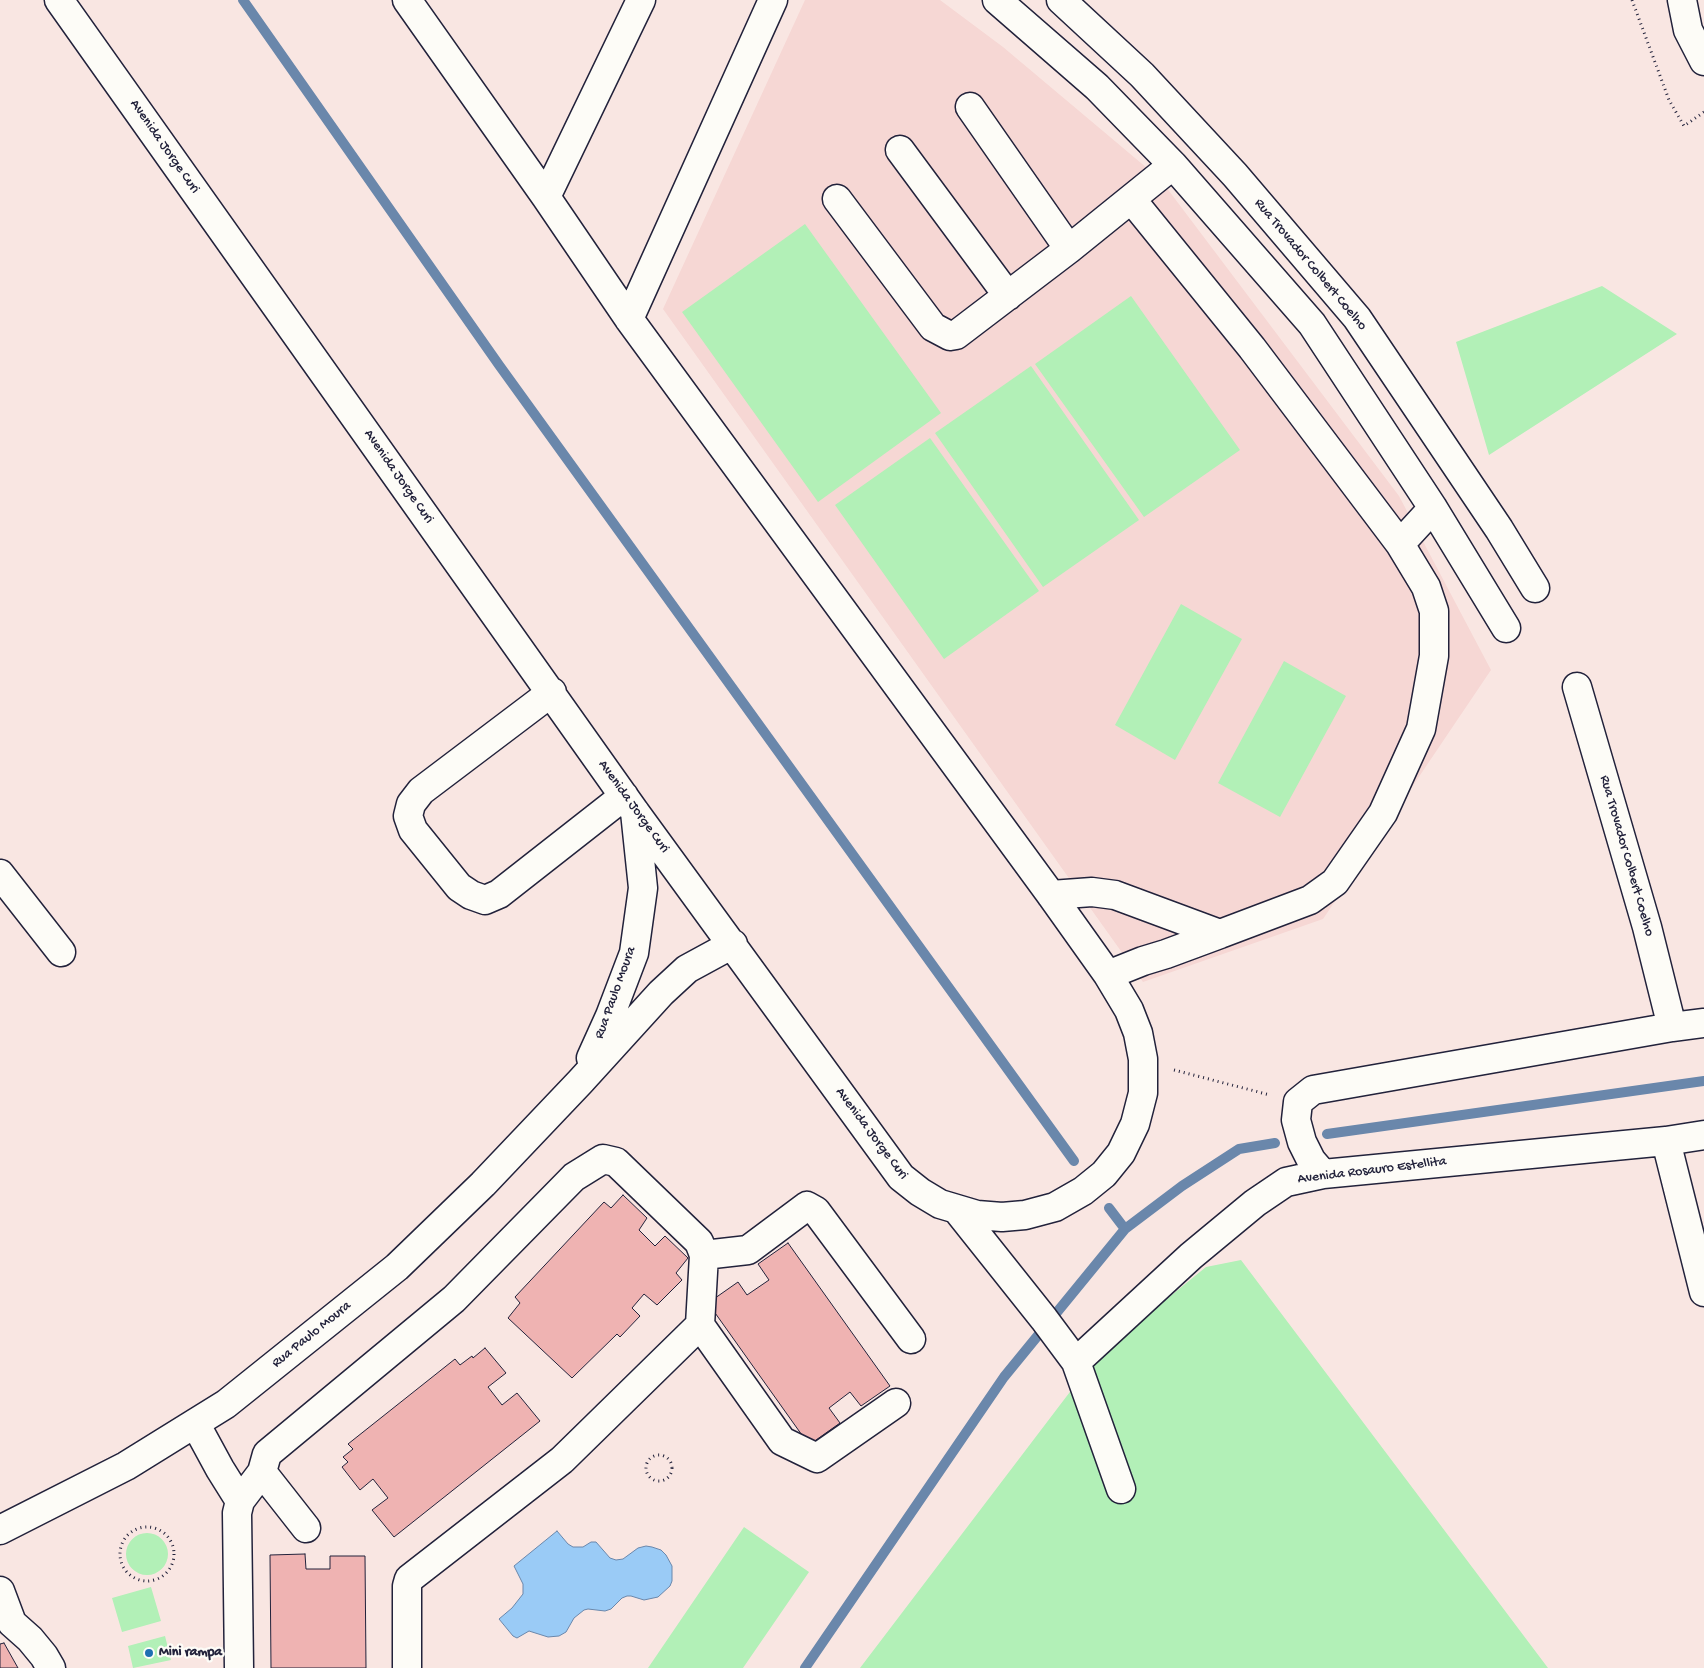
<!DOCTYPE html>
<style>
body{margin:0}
canvas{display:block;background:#f9e6e2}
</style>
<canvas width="1704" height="1668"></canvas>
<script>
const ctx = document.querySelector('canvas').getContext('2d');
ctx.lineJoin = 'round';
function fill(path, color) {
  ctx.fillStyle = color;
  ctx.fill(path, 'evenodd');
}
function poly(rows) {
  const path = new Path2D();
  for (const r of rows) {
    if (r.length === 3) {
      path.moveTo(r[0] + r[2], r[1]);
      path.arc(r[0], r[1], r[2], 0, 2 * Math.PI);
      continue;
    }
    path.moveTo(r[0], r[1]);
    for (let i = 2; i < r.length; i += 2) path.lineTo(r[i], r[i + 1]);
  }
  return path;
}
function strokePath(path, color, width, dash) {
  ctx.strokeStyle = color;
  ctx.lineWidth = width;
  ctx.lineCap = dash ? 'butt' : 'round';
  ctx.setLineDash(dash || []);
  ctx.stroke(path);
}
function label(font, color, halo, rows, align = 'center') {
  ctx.font = font + ' "Gochi Hand",sans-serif';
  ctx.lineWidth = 4.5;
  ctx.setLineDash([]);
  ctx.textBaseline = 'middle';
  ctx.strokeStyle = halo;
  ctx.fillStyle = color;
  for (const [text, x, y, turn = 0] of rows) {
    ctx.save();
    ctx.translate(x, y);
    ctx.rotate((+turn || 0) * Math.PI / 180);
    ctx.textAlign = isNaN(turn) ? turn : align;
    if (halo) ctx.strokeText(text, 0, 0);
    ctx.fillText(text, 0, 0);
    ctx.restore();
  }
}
fill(poly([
 [805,0,940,0,1003,47,1160,179,1399,496,1491,670,1323,919,1143,982,663,309]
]), '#f6d7d4');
fill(poly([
 [805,224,941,413,818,502,682,312],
 [1602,286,1677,334,1489,455,1456,342],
 [1131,296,1240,450,1144,517,1035,364],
 [1031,366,1139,520,1043,587,935,433],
 [930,438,1039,591,944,659,835,505],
 [1181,604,1242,639,1175,760,1115,725],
 [1284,661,1346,696,1280,817,1218,783],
 [1241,1260,1548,1668,860,1668,1098,1355,1206,1267],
 [744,1527,809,1572,743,1668,648,1668],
 [147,1554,21],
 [151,1587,161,1621,122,1632,112,1598],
 [165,1636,171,1660,133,1668,128,1646]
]), '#b2f0b7');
const water = poly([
 [557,1531,568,1544,573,1547,583,1547,591,1542,596,1542,610,1558,616,1560,623,1559,638,1548,646,1546,652,1547,661,1550,666,1555,672,1566,672,1581,670,1586,658,1597,644,1600,631,1596,627,1596,622,1598,611,1609,605,1611,588,1609,584,1610,574,1618,566,1632,559,1636,548,1637,529,1631,517,1638,513,1636,499,1619,512,1608,523,1594,523,1584,514,1566,557,1531]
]);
fill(water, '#9acbf6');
strokePath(water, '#6a87ab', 1);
strokePath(poly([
 [243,0,499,365,1074,1161],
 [1327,1134,1704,1081],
 [1109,1208,1125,1229],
 [805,1668,1004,1377,1125,1229,1182,1186,1239,1149,1275,1143]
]), '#6a87ab', 10);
const building = poly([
 [623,1195,647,1218,639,1230,655,1246,665,1236,688,1258,676,1273,682,1280,657,1305,644,1294,632,1308,640,1316,620,1337,617,1334,572,1378,508,1318,520,1303,515,1297,604,1202,611,1208,623,1195],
 [788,1243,890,1386,861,1406,850,1392,829,1408,840,1423,809,1445,708,1303,738,1282,747,1295,769,1280,758,1264,788,1243],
 [485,1348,506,1373,488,1387,502,1405,517,1393,540,1421,394,1537,372,1510,388,1498,373,1479,360,1490,342,1467,348,1462,343,1457,353,1449,348,1444,455,1359,460,1365,472,1356,473,1358,485,1348],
 [305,1554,306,1569,330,1569,330,1556,365,1556,366,1668,271,1668,270,1555,305,1554],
 [4,1643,18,1668,0,1668,0,1644,4,1643]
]);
fill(building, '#efb3b2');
strokePath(building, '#22223b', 1);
const minor = poly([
 [59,0,635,812,901,1177,920,1192,940,1204,977,1215,1002,1217,1025,1215,1055,1207,1083,1191,1104,1174,1121,1153,1135,1124,1143,1093,1143,1059,1138,1033,1129,1010,1108,975,1051,895,629,319,546,197,407,0],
 [997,0,1097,87,1173,165,1312,324,1433,508,1506,628],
 [1061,0,1142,75,1235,175,1357,318,1499,529,1535,588],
 [1682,0,1688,30,1704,61],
 [970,107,1069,249],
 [900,150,1008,296],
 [546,197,641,0],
 [837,199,933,327,950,336,956,335,1069,249,1173,165],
 [1132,200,1252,348,1400,544],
 [629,319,773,0],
 [1577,687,1647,927,1672,1027],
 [552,692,421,791,411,804,408,816,413,830,459,887,471,895,485,900,499,894,624,796],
 [0,874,61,952],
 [1051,895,1092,892,1115,895,1220,934,1310,900,1335,882,1383,813,1421,729,1434,656,1434,611,1426,587,1400,544,1433,508],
 [1108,975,1143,961,1166,954,1220,934],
 [591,1058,610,1016,634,953,643,888,635,812],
 [1666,1141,1704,1292],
 [1323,1174,1311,1160,1302,1142,1296,1120,1298,1102,1313,1090,1672,1027,1704,1023],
 [958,1211,1044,1319,1076,1362,1121,1489],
 [704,1255,748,1250,807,1206,816,1211,911,1339],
 [700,1325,782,1441,817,1458,896,1403],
 [1076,1362,1191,1256,1255,1203,1286,1182,1323,1174,1666,1141,1704,1135],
 [195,1423,220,1469,240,1501],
 [262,1472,306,1528],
 [0,1530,126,1466,226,1404,397,1267,483,1184,580,1082,661,993,687,969,733,944],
 [0,1591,12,1623,30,1639,44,1656,51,1668],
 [239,1668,237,1513,240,1501,262,1472,267,1454,454,1299,574,1177,603,1159,616,1162,699,1242,704,1255,700,1325,562,1460,409,1579,407,1586,407,1668]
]);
strokePath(minor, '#22223b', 31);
strokePath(poly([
 [1632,0,1669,100,1684,126,1704,112],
 [1174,1070,1270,1095],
 [659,1468,13],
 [147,1554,27]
]), '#22223b', 3, [1, 4]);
strokePath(minor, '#fdfcf7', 28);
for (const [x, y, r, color] of [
 [149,1653,5,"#1f6fb2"]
]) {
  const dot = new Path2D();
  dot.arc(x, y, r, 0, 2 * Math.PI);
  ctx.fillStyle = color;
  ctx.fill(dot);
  strokePath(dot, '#fdfcf7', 2);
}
label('14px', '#22223b', '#fdfcf7', [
 ["Avenida Jorge Curi",164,147,55],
 ["Rua Trovador Colbert Coelho",1310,265,50],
 ["Avenida Jorge Curi",398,477,55],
 ["Avenida Jorge Curi",633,807,54],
 ["Rua Trovador Colbert Coelho",1626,856,74],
 ["Rua Paulo Moura",616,993,-70],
 ["Avenida Jorge Curi",871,1134,53],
 ["Avenida Rosauro Estellita",1372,1171,-7],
 ["Rua Paulo Moura",312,1335,-39]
]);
label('bold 14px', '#22223b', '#fdfcf7', [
 ["Mini rampa",159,1653]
], 'left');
</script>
